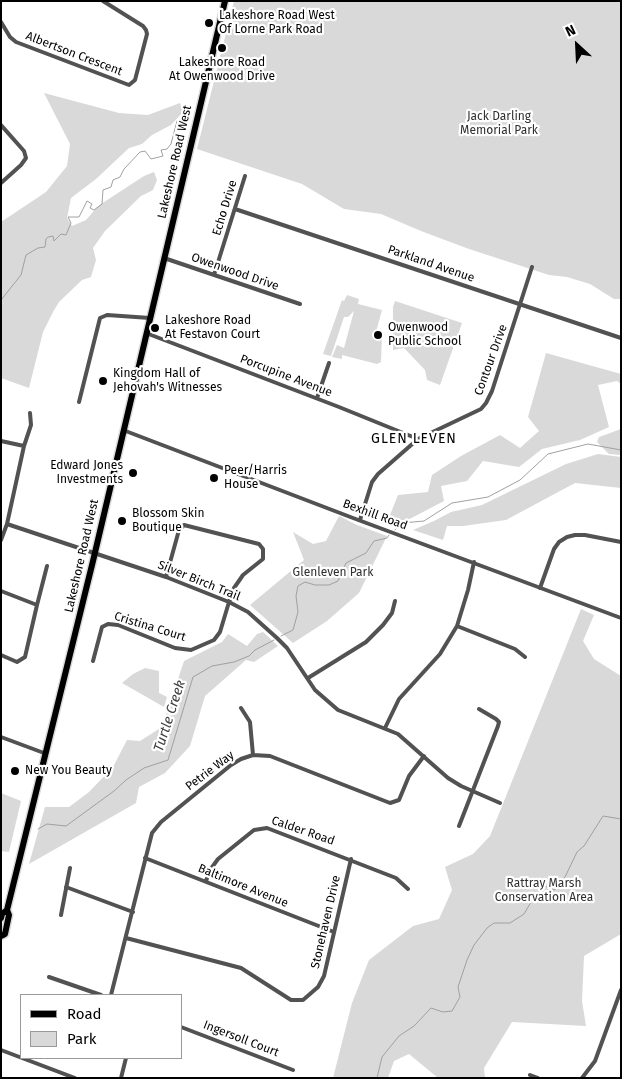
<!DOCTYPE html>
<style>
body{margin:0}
#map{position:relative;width:622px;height:1079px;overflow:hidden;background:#fff;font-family:"Fira Sans",sans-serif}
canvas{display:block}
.frame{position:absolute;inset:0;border:2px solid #000;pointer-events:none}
.legend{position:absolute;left:20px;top:994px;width:162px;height:65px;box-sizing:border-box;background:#fff;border:1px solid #999;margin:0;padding:6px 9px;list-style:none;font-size:15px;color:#000}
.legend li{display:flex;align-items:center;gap:10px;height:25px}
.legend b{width:25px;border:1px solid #999}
.north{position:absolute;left:552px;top:20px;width:50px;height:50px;-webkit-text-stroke:4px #fff;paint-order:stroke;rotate:335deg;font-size:14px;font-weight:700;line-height:20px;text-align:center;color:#000}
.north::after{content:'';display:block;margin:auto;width:18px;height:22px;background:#000;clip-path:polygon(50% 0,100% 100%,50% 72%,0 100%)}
</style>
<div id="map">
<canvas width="622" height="1079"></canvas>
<div class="frame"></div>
<ul class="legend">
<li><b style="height:6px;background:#000"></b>Road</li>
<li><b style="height:14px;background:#d9d9d9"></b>Park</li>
</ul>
<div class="north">N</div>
</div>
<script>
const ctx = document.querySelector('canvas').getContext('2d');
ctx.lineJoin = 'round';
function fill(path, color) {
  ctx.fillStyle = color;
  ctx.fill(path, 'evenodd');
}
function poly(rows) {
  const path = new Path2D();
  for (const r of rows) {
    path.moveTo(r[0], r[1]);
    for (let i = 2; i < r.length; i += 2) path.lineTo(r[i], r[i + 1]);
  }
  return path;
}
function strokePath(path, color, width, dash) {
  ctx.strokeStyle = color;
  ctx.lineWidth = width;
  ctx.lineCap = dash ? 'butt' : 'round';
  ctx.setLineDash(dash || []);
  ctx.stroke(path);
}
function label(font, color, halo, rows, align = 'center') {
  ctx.font = font + ' "Fira Sans",sans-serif';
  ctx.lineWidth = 4.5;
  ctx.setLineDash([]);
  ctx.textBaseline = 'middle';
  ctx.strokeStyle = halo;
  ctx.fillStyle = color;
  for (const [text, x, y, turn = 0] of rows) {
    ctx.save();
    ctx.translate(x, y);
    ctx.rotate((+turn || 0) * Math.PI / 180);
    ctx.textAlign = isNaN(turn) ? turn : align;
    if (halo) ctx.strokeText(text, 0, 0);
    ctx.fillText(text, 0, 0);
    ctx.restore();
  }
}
fill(poly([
 [234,1,621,1,621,299,614,299,590,284,567,277,549,275,469,249,421,231,381,214,344,209,302,184,197,149],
 [44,93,119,113,148,115,180,103,183,112,171,125,152,135,142,144,129,148,96,179,71,198,67,218,72,226,86,220,98,206,144,176,154,172,157,180,153,190,141,196,105,231,93,248,96,260,91,277,82,280,59,302,53,312,43,332,29,388,1,378,1,222,46,192,67,166,70,144],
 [347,295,359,299,358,304,382,310,376,332,382,333,381,362,377,364,342,355,342,359,332,357,337,345,344,348,354,311,348,317,344,317,331,356,323,354,342,300,344,301],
 [395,301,462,323,440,385,427,380,425,370,404,348,393,350,393,307],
 [546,353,621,374,621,384,617,381,598,385,609,427,580,440,542,449,519,467,483,461,467,481,441,486,444,501,400,524,388,520,398,495,428,492,432,475,461,456,500,435,520,448,539,431,528,417],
 [621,429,621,455,609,454,597,442,599,437],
 [598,454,621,457,621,488,575,483,506,520,463,526,447,526,443,540,413,530,434,521,451,512,482,505,566,464],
 [339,516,357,525,387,536,359,593,327,621,293,643,250,605,304,560,293,532,313,544,326,541],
 [581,609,594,615,583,641,594,659,621,676,621,934,584,956,582,1001,586,1026,512,1022,484,1068,485,1078,438,1078,409,1054,394,1061,388,1078,333,1078,352,1003,369,960,413,926,439,919,452,890,445,867,473,854,490,836],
 [263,632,278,646,254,662,246,660,205,696,190,746,165,773,139,787,136,803,29,864,45,807,69,807,89,792,113,767,127,740,140,741,162,727,184,661,222,642,228,634,247,646,257,634],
 [145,668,159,671,159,693,167,697,164,707,122,683,133,674],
 [1,793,21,801,9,852,1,851]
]), '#d9d9d9');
strokePath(poly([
 [1,300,21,275,26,255,38,248,45,247,46,239,48,237,53,236,54,241,61,234,66,235,71,223,68,217,79,217,87,201,92,204,90,208,94,210,102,204,103,190,111,187,113,180,120,177,124,169,140,152,145,151,151,159,163,156,161,150,167,149,171,144,177,121],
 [395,530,402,523,424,521,452,503,488,497,520,480,548,454,588,444,621,450],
 [281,636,293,630,298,612,296,596,298,586,305,582,315,585,329,585,338,581,346,563,366,553,374,541,387,538,389,535],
 [38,829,47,824,66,826,114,791,126,780,144,768,168,760,193,677,212,666,234,662,249,656,255,650,274,640],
 [377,1078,382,1057,399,1036,414,1026,431,1008,443,1012,452,1011,460,997,458,987,467,960,474,945,487,928,494,923,510,923,524,914,531,902,544,886,555,890,565,877,577,852,584,846,603,816,621,819]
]), '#a0a0a0', 1);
const primary = poly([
 [1,918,2,914,7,910,93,561,225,1],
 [1,936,5,934,9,915,7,910]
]);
strokePath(primary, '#dbdbdb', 9);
strokePath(poly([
 [1,22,10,37,16,42,129,85,135,80,147,34,146,30,143,26,103,1],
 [1,125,24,151,26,158,21,165,1,183],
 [235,209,621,338],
 [164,258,300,304],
 [214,275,245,176],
 [146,333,339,407,418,439],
 [317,398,329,363],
 [79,402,100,318,107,315,150,318],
 [123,430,353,518,621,618],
 [1,441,24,446],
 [360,520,372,482,378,474,418,439,481,409,486,403,492,391,532,267],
 [7,524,166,577,229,602,248,612,277,638,287,648,315,690,338,710,398,734,448,778,461,786,500,803],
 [1,540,7,524,24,446,31,425,30,413],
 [540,588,554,549,559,542,567,537,575,535,585,535,621,542],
 [1,591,37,605,25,657,17,662,1,655],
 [37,605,47,566],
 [457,626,515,649,525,657],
 [93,661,102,627,108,624,118,625,175,648,191,650,214,640,220,632,229,602,234,588,243,575,263,559,263,549,259,544,184,525,179,530,166,577],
 [308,678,366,642,383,625,392,613,395,601],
 [241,708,250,722,253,755],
 [385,728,399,699,440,654,457,626,468,590,474,562],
 [1,737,44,753],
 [459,826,498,726,499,722,496,719,479,709],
 [145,858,334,932],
 [206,881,210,870,218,859,254,830,267,828,396,878,408,889],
 [66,887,133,912],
 [61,915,70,868],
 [126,938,241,968,291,1000,303,1000,318,987,324,976,351,859],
 [49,977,101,995],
 [111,995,152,833,161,822,231,765,241,759,253,755,270,756,390,803,399,800,409,776,424,756],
 [181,1027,293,1070],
 [1,1050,75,1078],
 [530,1075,538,1078],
 [121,1078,126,1058],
 [582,1078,595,1061,621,990]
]), '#525252', 4);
strokePath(primary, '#000', 6);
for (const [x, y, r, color] of [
 [209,23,5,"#000"],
 [222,48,5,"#000"],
 [155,328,5,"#000"],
 [378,335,5,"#000"],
 [103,381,5,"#000"],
 [133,473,5,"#000"],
 [214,478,5,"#000"],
 [122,521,5,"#000"],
 [15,771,5,"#000"]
]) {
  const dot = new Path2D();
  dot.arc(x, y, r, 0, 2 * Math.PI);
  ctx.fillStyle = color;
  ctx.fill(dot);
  strokePath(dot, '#fff', 2);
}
label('12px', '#000', '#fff', [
 ["Lakeshore Road West",219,16],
 ["Of Lorne Park Road",219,30],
 ["Lakeshore Road",222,63,"center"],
 ["At Owenwood Drive",222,77,"center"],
 ["Lakeshore Road",165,321],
 ["At Festavon Court",165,335],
 ["Owenwood",388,328],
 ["Public School",388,342],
 ["Kingdom Hall of",113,374],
 ["Jehovah's Witnesses",113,388],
 ["Edward Jones",123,466,"right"],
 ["Investments",123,480,"right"],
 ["Peer/Harris",224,471],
 ["House",224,485],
 ["Blossom Skin",132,514],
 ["Boutique",132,528],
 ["New You Beauty",25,771]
], 'left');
label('12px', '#000', '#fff', [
 ["Albertson Crescent",74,54,21],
 ["Lakeshore Road West",175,162,-77],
 ["Echo Drive",225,208,-73],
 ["Parkland Avenue",431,264,19],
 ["Owenwood Drive",235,272,19],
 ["Contour Drive",491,360,-70],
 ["Porcupine Avenue",286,376,21],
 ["Bexhill Road",375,515,20],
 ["Lakeshore Road West",82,556,-77],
 ["Silver Birch Trail",199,581,22],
 ["Cristina Court",150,627,17],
 ["Petrie Way",210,771,-37],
 ["Calder Road",303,831,19],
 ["Baltimore Avenue",243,886,22],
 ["Stonehaven Drive",326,922,-77],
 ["Ingersoll Court",241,1039,21]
]);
label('12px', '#303030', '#fff', [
 ["Jack Darling",499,117],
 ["Memorial Park",499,131],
 ["Glenleven Park",333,573],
 ["Rattray Marsh",544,884],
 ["Conservation Area",544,898]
]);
ctx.letterSpacing = '1px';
label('14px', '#000', '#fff', [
 ["GLEN LEVEN",414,439]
]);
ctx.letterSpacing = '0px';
label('italic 14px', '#414141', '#fff', [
 ["Turtle Creek",170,716,-72]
]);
</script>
